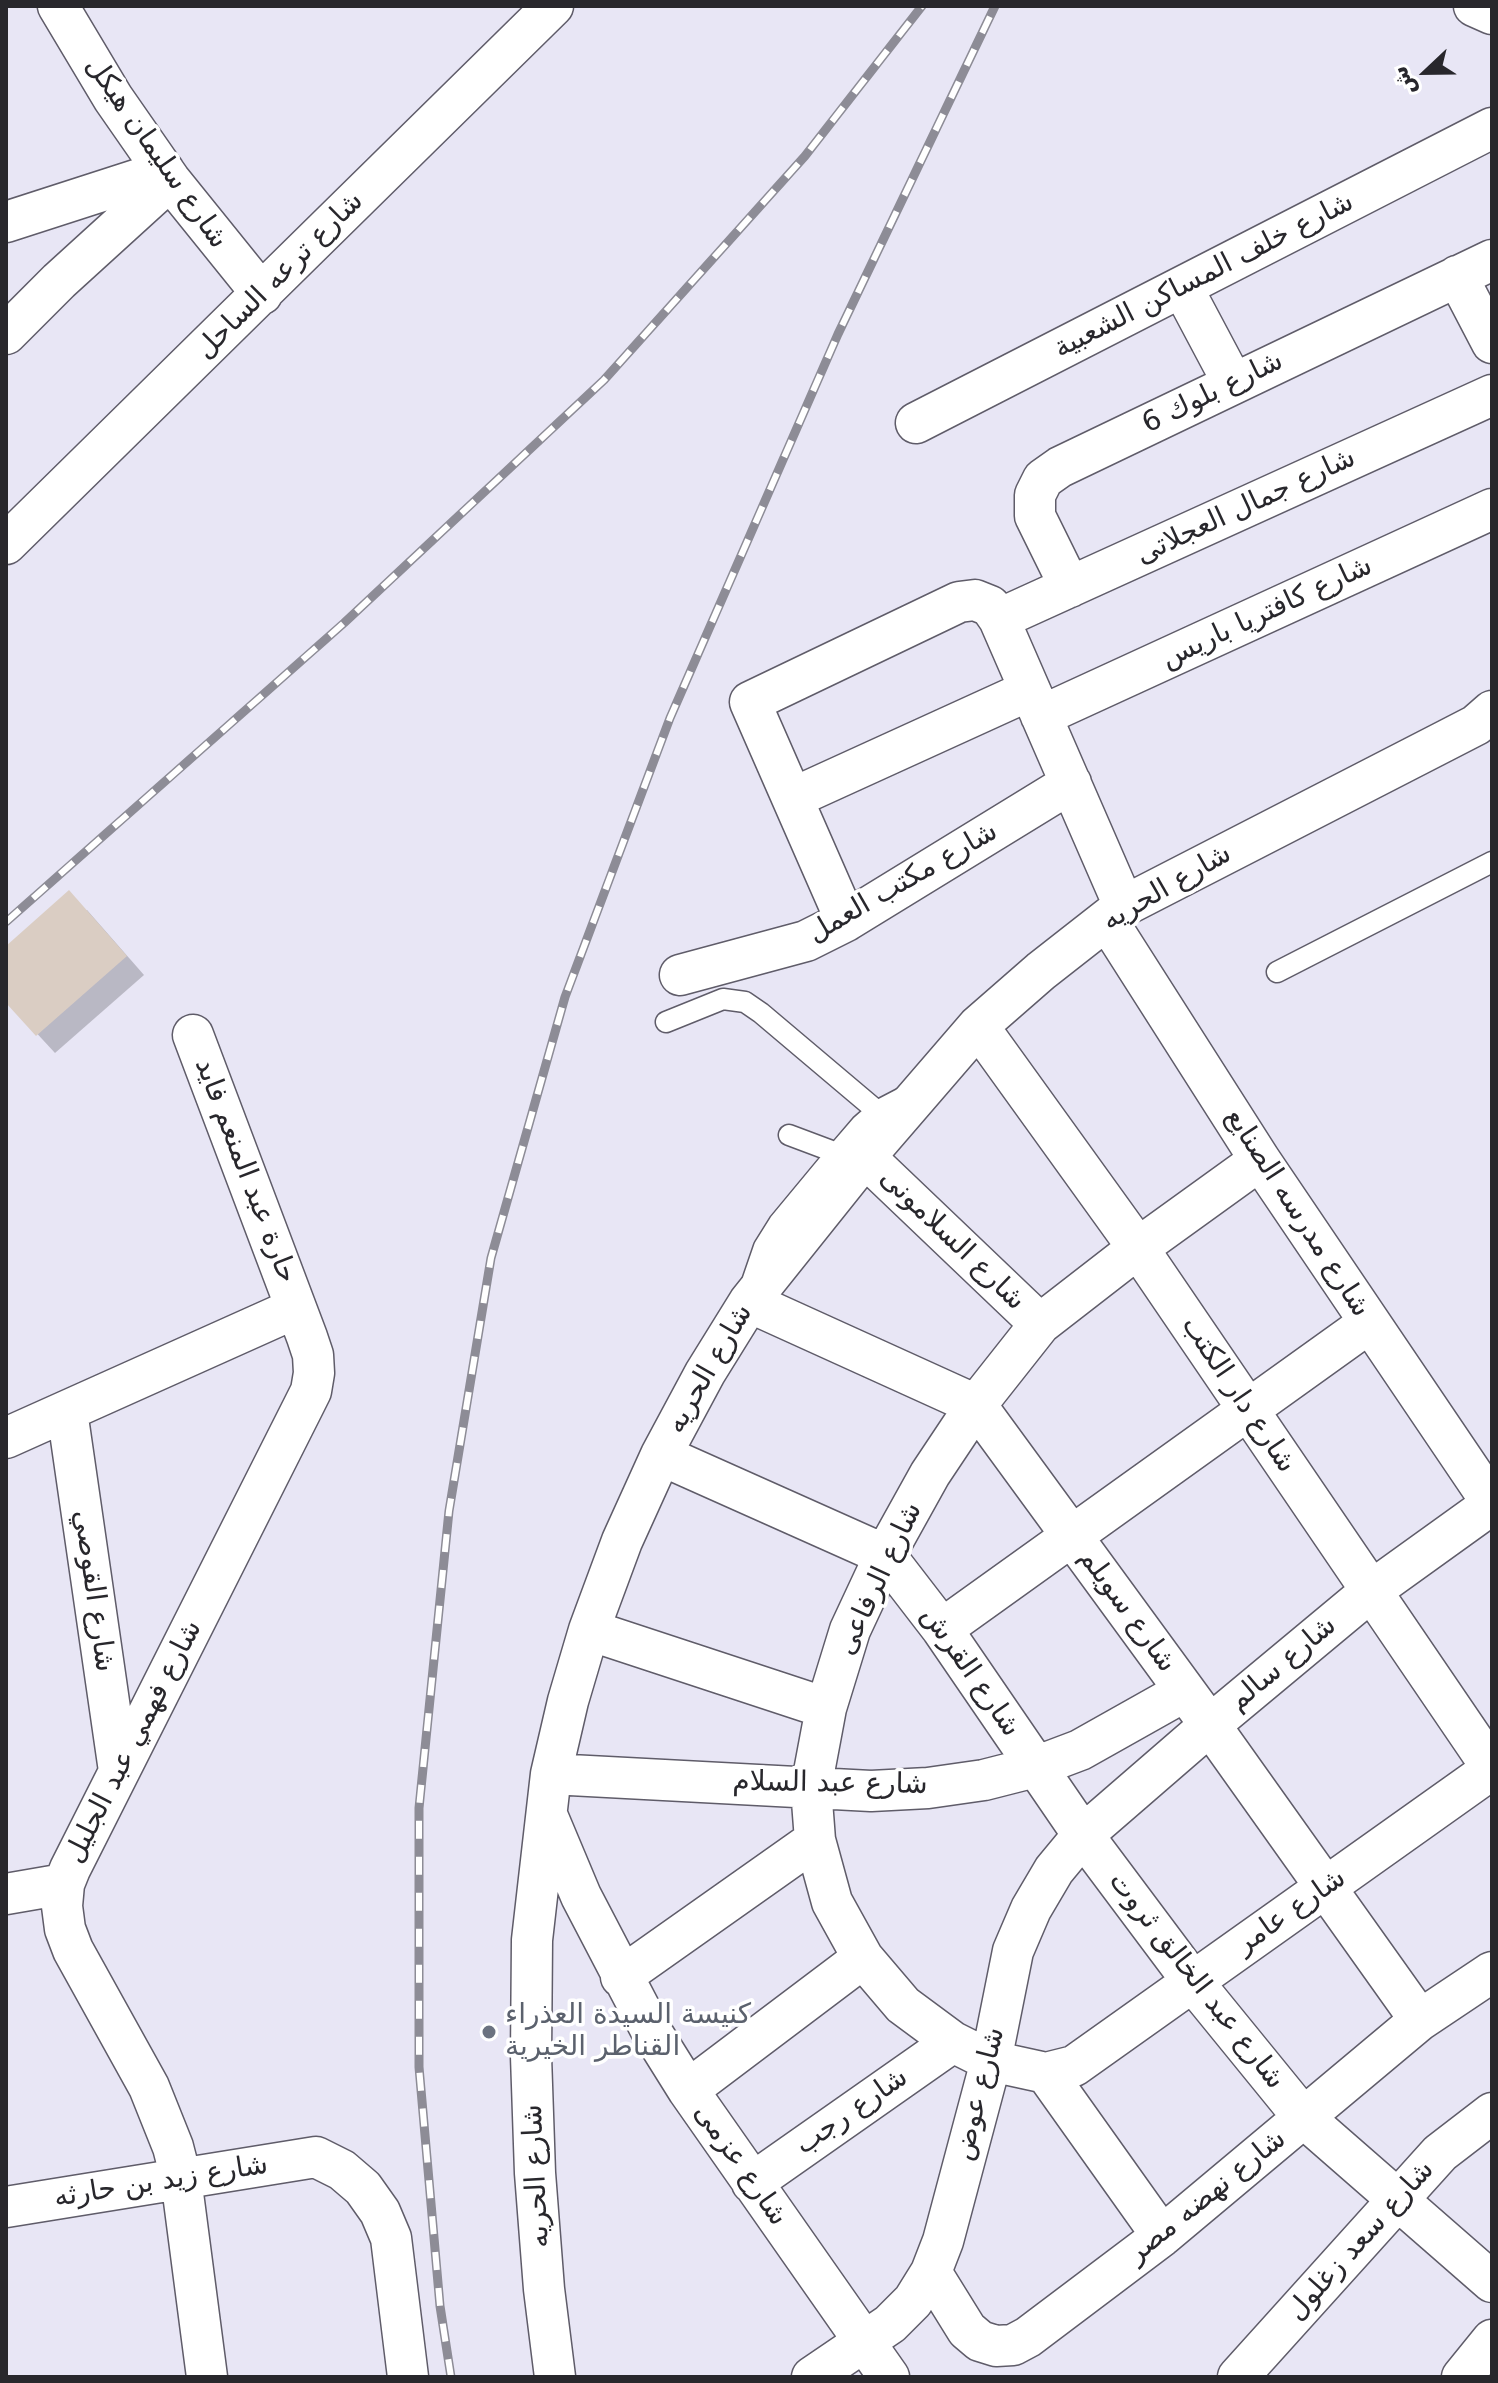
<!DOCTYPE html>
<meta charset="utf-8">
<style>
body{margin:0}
#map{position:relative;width:1498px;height:2383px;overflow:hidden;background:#e8e6f5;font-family:"DejaVu Sans","Noto Naskh Arabic",sans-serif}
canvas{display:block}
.frame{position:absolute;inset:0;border:8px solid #28272c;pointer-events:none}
.north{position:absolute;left:1386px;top:32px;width:80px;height:80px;-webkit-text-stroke:6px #fff;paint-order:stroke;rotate:248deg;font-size:22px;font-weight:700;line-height:32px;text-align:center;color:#28272c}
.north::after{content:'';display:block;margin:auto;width:28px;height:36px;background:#28272c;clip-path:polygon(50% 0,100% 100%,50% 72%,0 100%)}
</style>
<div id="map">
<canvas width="1498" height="2383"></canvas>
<div class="frame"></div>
<div class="north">ش</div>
</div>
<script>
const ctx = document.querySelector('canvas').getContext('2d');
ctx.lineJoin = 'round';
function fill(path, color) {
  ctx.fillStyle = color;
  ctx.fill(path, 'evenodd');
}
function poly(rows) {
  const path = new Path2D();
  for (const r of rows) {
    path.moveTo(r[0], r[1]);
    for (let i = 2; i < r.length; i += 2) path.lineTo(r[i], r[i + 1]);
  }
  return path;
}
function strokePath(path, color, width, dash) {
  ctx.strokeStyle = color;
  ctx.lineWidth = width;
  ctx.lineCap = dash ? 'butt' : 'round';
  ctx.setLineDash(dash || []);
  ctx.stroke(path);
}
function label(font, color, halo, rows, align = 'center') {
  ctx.font = font + ' "DejaVu Sans","Noto Naskh Arabic",sans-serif';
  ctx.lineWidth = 7;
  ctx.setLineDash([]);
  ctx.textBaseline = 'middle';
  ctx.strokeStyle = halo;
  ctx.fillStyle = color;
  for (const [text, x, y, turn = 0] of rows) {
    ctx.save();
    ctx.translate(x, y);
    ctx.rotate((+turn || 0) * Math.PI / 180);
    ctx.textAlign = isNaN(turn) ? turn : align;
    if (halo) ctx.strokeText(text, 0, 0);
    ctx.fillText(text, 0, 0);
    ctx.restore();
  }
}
fill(poly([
 [87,910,144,975,55,1053,6,1000,6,949]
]), '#0003');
fill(poly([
 [69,890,127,956,36,1036,6,1003,6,946]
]), '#dacdc3');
const lane = poly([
 [1277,972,1492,862],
 [666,1022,723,999,745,1002,761,1013,877,1111],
 [789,1135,837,1153],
 [753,1279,764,1247,779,1223,837,1153,861,1125,877,1111,902,1098]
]);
const street = poly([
 [58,6,113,98,170,180,262,294],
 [1474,6,1492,14],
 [6,222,164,171],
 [1457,276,1492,343],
 [1182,287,1233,383],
 [6,334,59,281,170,180],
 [916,423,1492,128],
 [6,544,553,6],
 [1070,587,1035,516,1035,495,1043,479,1060,467,1492,260],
 [999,619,1492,395],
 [1041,716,1492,509],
 [793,798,1030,690],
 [1107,920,1260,1160,1492,1503],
 [846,921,750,702,959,602,975,600,990,606,999,619,1124,906],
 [680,975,806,941,846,921,1071,783],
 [978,1026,1138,1248,1492,1768],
 [193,1035,307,1337,313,1355,314,1373,311,1391,303,1407,70,1869,64,1884,62,1906,65,1929,73,1950,149,2087,173,2147,181,2178,207,2377],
 [865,1157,1040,1324],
 [1260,1160,1138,1248,1040,1324,976,1405,930,1474,885,1555,850,1630,826,1708,811,1788,815,1840,832,1902,863,1958,903,2005,953,2042,991,2061,1046,2073,1074,2066,1492,1769],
 [749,1302,976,1405,1210,1725,1420,2020],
 [67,1411,119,1771],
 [6,1438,296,1308],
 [661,1455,885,1555,942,1629,1083,1835,1193,1982,1303,2117,1492,2282],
 [942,1629,1369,1323],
 [589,1630,826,1708],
 [551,1774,871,1791,928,1788,984,1780,1035,1767,1080,1750,1185,1691],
 [547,1815,581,1896,653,2034,688,2090,889,2377],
 [6,1894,64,1884],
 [621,1977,815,1840],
 [1046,2073,1162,2236],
 [688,2090,863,1958],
 [752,2183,953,2042],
 [6,2207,316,2157,342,2170,363,2188,380,2212,391,2238,408,2377],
 [931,2272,967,2330,980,2341,996,2346,1013,2345,1028,2337,1162,2236,1420,2020,1492,1972],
 [555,2377,544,2289,535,2173,531,2056,532,1940,551,1774,568,1701,589,1630,622,1541,661,1455,705,1373,749,1302,865,1157,978,1026,1041,971,1124,906,1443,742,1476,725,1492,711],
 [812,2377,890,2324,913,2301,931,2272,943,2241,991,2061,1013,1951,1031,1909,1054,1870,1083,1835,1210,1725,1371,1591,1492,1504],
 [1238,2377,1440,2153,1492,2113],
 [1462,2377,1492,2340]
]);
strokePath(lane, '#5f5c69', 23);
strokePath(street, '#5f5c69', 43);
strokePath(lane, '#fff', 20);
strokePath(street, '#fff', 40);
const rail = poly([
 [6,922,344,623,604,380,805,156,922,6],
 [451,2377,440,2306,419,2067,419,1808,449,1511,491,1258,565,997,670,718,838,334,995,6]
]);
strokePath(rail, '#8d8c96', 9);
strokePath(rail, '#fff', 6, [18]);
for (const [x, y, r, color] of [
 [489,2032,8,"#6b7280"]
]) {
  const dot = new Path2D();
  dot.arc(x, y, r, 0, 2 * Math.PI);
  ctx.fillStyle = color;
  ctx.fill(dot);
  strokePath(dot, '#fff', 3);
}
label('28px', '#28272c', '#fff', [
 ["شارع سليمان هيكل",156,153,55],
 ["شارع ترعه الساحل",280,276,-45],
 ["شارع خلف المساكن الشعبية",1204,276,-27],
 ["شارع بلوك 6",1213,393,-26],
 ["شارع جمال العجلاتى",1246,507,-25],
 ["شارع كافتريا باريس",1267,613,-25],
 ["شارع مكتب العمل",903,883,-30],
 ["شارع الحريه",1167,888,-30],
 ["حارة عبد المنعم فايد",245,1171,69],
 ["شارع مدرسه الصنايع",1297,1213,57],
 ["شارع السلامونى",952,1240,44],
 ["شارع الحريه",710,1369,-60],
 ["شارع دار الكتب",1238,1395,56],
 ["شارع الرفاعى",880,1579,-65],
 ["شارع القوصي",93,1591,82],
 ["شارع سويلم",1127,1611,54],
 ["شارع سالم",1283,1664,-40],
 ["شارع القرش",970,1672,55],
 ["شارع فهمي عبد الجليل",134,1742,-63],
 ["شارع عبد السلام",830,1784,1],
 ["شارع عامر",1291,1912,-35],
 ["شارع عبد الخالق ثروت",1196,1981,52],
 ["شارع عوض",980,2094,-76],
 ["شارع رجب",852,2112,-35],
 ["شارع عزمى",740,2165,55],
 ["شارع الحريه",537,2176,-93],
 ["شارع زيد بن حارثه",161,2182,-9],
 ["شارع نهضه مصر",1207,2197,-39],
 ["شارع سعد زغلول",1361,2241,-48]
]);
label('28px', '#5b616d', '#fff', [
 ["كنيسة السيدة العذراء",505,2016],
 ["القناطر الخيرية",505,2048]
], 'left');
</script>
